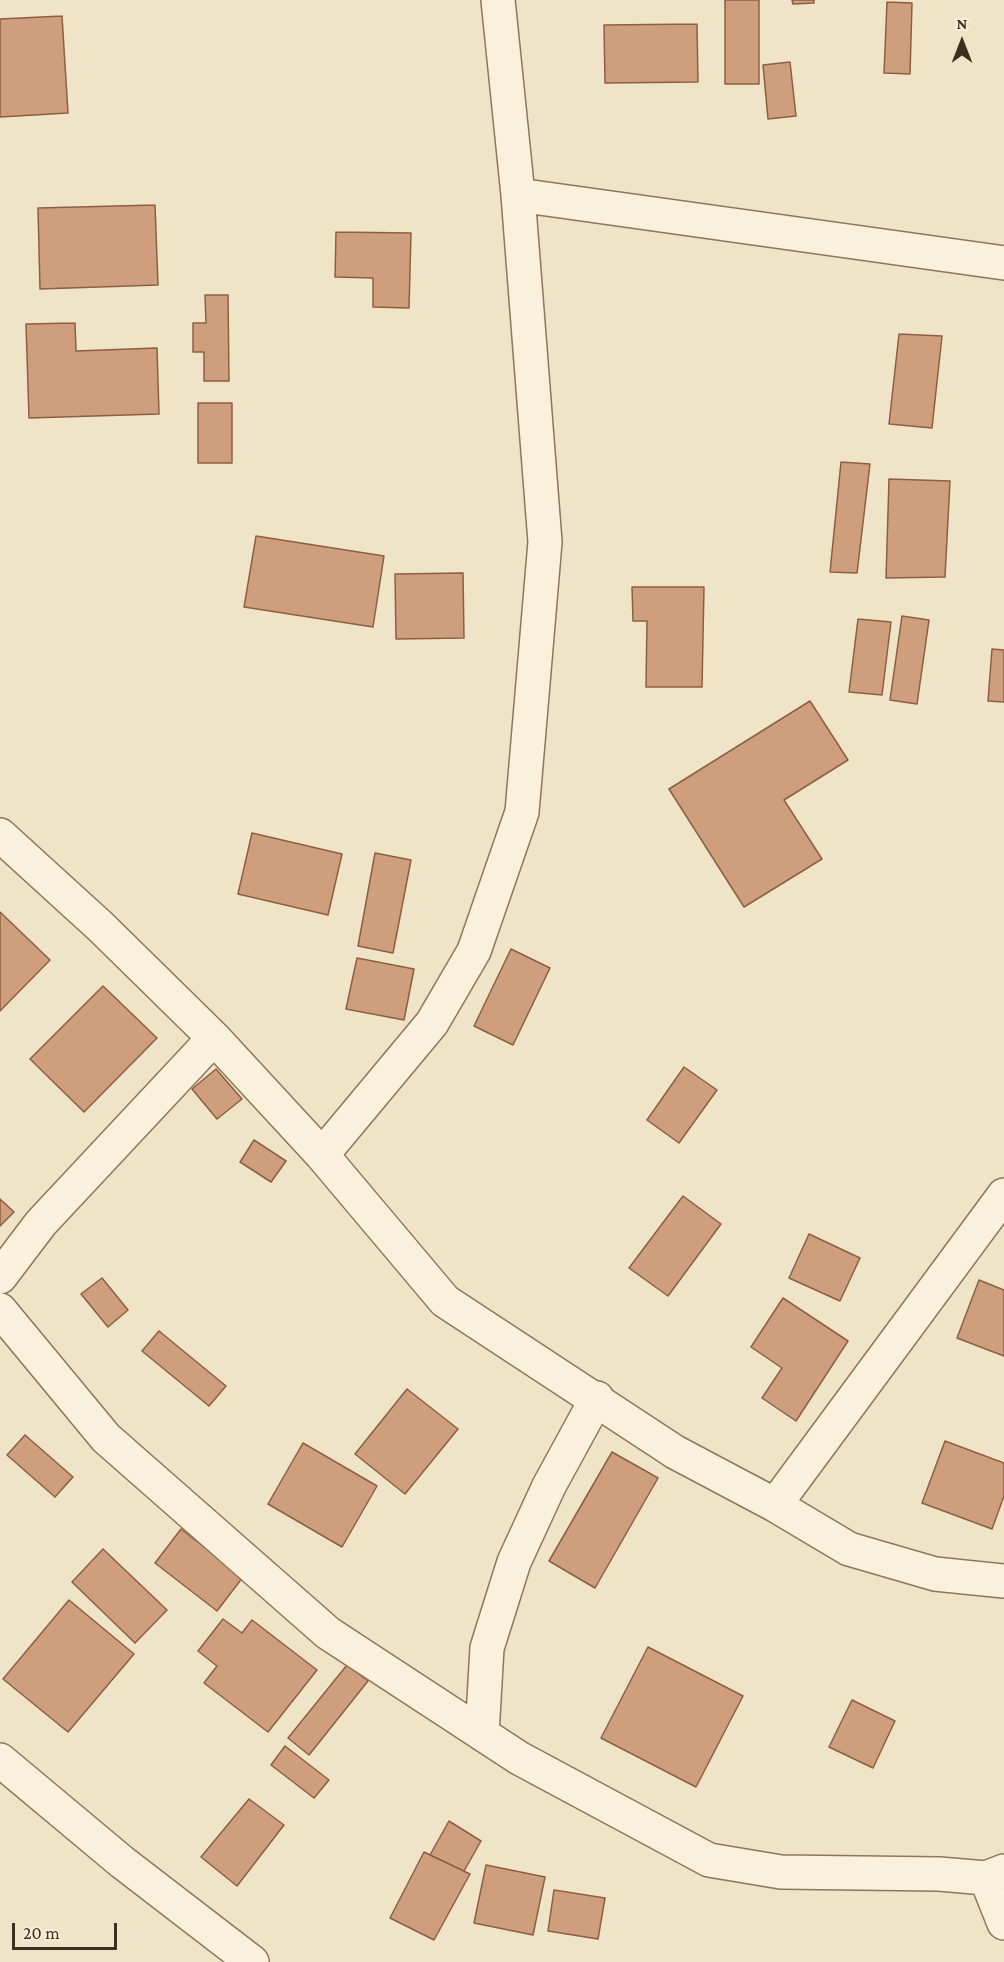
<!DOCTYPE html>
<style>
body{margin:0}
#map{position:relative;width:1004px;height:1962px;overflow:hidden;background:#f0e4c8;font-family:"Crimson Pro",serif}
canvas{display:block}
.north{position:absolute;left:932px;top:12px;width:60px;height:60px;-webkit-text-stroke:4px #f7eed8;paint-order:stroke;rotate:0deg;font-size:16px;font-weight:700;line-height:24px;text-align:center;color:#3d2e20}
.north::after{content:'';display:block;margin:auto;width:21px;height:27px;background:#3d2e20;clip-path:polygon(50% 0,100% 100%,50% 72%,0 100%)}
.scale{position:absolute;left:12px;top:1923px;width:105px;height:27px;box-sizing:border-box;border:3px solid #3d2e20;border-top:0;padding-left:8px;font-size:18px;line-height:21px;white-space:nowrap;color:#3d2e20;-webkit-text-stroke:4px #f7eed8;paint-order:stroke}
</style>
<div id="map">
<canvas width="1004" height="1962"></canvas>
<div class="north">N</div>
<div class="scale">20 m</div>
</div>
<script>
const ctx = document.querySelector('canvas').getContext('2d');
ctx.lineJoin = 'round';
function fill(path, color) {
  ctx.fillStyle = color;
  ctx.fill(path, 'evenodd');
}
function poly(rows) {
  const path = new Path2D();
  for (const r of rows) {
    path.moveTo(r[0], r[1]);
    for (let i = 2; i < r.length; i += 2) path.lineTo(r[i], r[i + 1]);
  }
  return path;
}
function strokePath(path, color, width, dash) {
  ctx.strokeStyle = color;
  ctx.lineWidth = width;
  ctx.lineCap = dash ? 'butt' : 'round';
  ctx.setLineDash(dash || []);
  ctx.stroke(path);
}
const building = poly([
 [725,0,759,0,759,84,725,84,725,0],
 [792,0,814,0,814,3,793,4,792,0],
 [887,2,912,3,910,74,884,73,887,2],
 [62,16,68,113,0,117,0,19,62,16],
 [697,24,698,82,605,83,604,25,697,24],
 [790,62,796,116,768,119,763,65,790,62],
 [155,205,158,285,40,289,38,208,155,205],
 [336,232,411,233,409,308,373,307,373,278,335,277,336,232],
 [205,295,228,295,229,381,204,381,204,352,193,352,193,323,206,323,205,295],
 [75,323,76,351,157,348,159,414,29,418,26,324,75,323],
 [899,334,942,336,932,428,889,424,899,334],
 [198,403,232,403,232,463,198,463,198,403],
 [841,462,870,464,857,573,830,572,841,462],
 [889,479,950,481,945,577,886,578,889,479],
 [256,536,384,556,373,627,244,607,256,536],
 [463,573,464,638,396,639,395,574,463,573],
 [632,587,704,587,702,687,646,687,647,621,633,621,632,587],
 [902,616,929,620,917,704,890,700,902,616],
 [858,619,891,622,882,695,849,692,858,619],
 [992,649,1004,650,1004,702,988,701,992,649],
 [810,701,848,760,784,800,822,859,744,907,669,789,810,701],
 [252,833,342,854,328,915,238,894,252,833],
 [375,853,411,860,393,953,358,946,375,853],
 [0,912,50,960,0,1011,0,912],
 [511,949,550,968,513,1045,474,1026,511,949],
 [357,958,414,969,404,1020,346,1009,357,958],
 [103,986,157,1038,84,1112,30,1059,103,986],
 [684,1067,717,1090,679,1143,647,1120,684,1067],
 [216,1069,242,1099,217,1119,192,1089,216,1069],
 [254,1140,286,1161,271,1182,240,1162,254,1140],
 [683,1196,721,1224,668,1296,629,1268,683,1196],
 [0,1199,14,1212,0,1226,0,1199],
 [809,1234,860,1258,840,1301,789,1278,809,1234],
 [102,1278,128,1310,108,1327,81,1294,102,1278],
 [979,1280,1004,1290,1004,1356,957,1338,979,1280],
 [783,1298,848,1341,796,1421,762,1398,782,1368,751,1347,783,1298],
 [159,1331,226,1386,209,1406,142,1351,159,1331],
 [407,1389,458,1429,405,1494,355,1454,407,1389],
 [25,1435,73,1477,55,1497,7,1455,25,1435],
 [945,1441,1004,1463,1004,1496,992,1529,922,1503,945,1441],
 [303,1443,377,1486,342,1547,268,1504,303,1443],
 [612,1452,658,1478,595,1588,549,1561,612,1452],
 [181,1529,243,1577,217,1611,155,1563,181,1529],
 [103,1549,167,1610,135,1643,72,1582,103,1549],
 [69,1600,134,1654,68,1732,3,1679,69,1600],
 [223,1619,242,1633,252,1620,317,1670,268,1732,204,1683,217,1666,198,1651,223,1619],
 [648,1647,743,1696,696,1787,601,1738,648,1647],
 [347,1665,368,1681,309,1755,288,1738,347,1665],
 [852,1700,895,1721,873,1768,829,1747,852,1700],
 [285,1746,329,1780,314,1798,271,1765,285,1746],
 [249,1799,284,1825,237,1886,201,1857,249,1799],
 [449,1821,481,1841,464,1871,430,1855,449,1821],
 [424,1852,470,1874,434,1940,390,1918,424,1852],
 [486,1865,545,1877,533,1935,474,1923,486,1865],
 [554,1890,605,1898,598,1939,548,1931,554,1890]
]);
fill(building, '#cf9f7d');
strokePath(building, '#8d5f41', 1.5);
const minor = poly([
 [518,195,1004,263],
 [0,835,101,927,214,1038,322,1155,445,1301,675,1452,775,1505,849,1549,935,1574,1004,1581],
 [322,1155,432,1023,474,951,522,812,545,542,518,195,498,0],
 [0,1277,41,1223,214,1038],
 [0,1310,106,1438,328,1633,519,1758,709,1860,781,1872,939,1874,986,1878,1004,1871],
 [775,1505,1004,1195],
 [482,1734,487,1648,514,1562,549,1486,597,1398],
 [0,1760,122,1862,252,1962],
 [986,1878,1004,1923]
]);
strokePath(minor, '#8d765c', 36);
strokePath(minor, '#faf1dc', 33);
</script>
